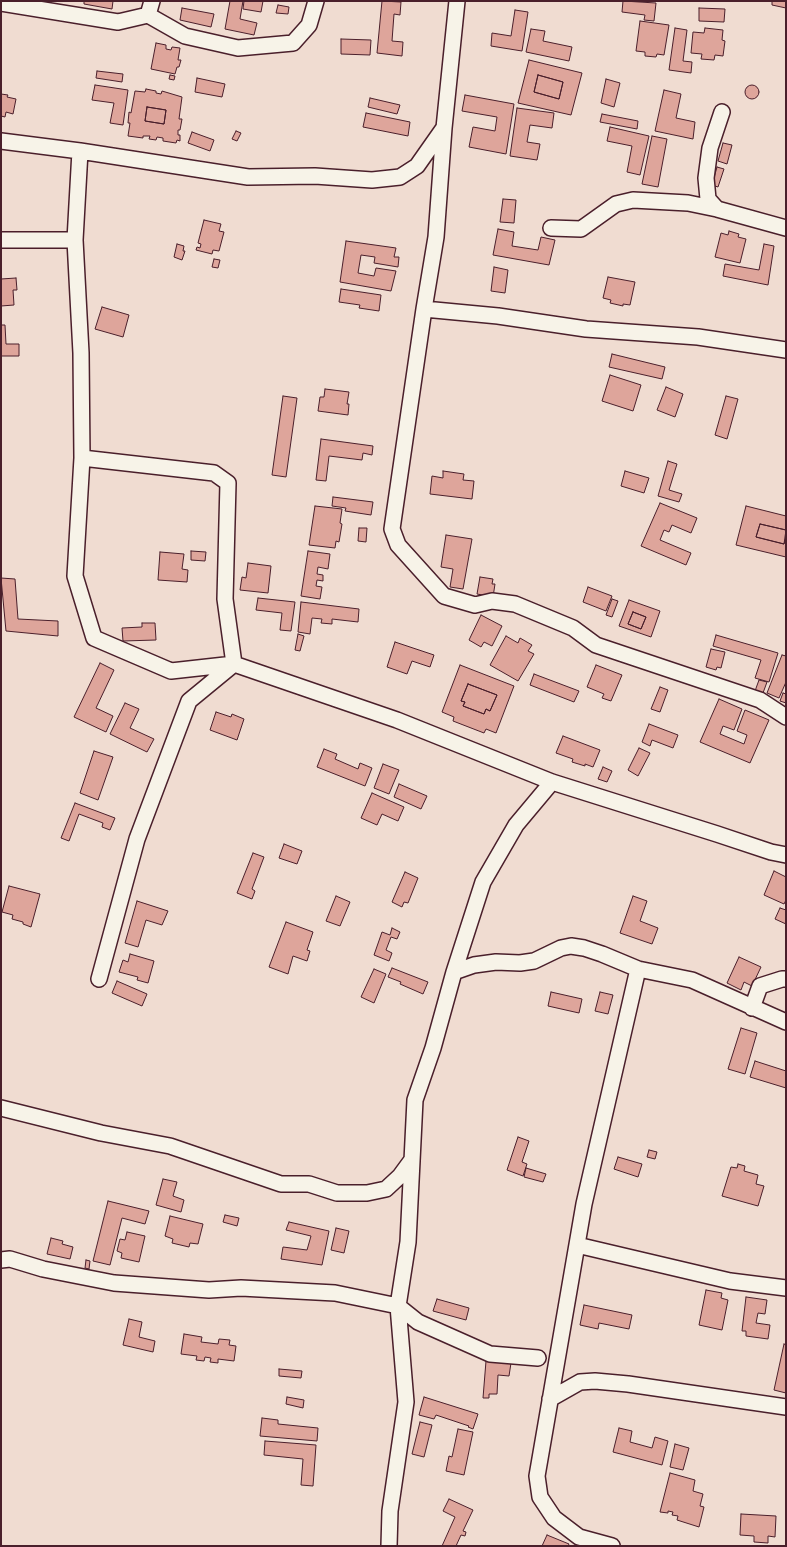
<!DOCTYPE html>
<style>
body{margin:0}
#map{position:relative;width:787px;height:1547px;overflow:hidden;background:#f0dcd1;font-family:"Playpen Sans",sans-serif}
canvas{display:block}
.frame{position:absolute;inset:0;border:2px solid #4a1f2b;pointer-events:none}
</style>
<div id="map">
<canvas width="787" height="1547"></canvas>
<div class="frame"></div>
</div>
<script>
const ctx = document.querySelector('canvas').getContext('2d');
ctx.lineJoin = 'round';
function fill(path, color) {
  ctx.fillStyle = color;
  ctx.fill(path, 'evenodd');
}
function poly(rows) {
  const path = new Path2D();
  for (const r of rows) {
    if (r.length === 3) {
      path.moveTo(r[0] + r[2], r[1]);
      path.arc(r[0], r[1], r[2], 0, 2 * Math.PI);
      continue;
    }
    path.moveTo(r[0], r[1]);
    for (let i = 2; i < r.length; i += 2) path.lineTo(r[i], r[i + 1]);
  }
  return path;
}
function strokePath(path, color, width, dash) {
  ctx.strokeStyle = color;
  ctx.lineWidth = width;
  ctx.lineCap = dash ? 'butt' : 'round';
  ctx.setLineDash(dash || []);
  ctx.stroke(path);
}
const building = poly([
 [84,1,113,1,112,9,84,4,84,1],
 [230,1,243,1,240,19,257,23,254,35,225,29,230,1],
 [244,1,263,1,261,12,243,9,244,1],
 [382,1,401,2,400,15,394,14,392,41,403,42,402,56,377,53,382,1],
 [623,1,656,3,654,21,644,20,645,15,622,12,623,1],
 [772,1,786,1,786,8,772,5,772,1],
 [278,5,289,7,288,14,276,13,278,5],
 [182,8,214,14,211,27,180,20,182,8],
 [699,8,725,9,724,22,699,21,699,8],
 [515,10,528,12,522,51,491,46,492,33,511,36,515,10],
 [640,21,669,25,664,55,657,54,656,57,645,56,645,52,636,51,640,21],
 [675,28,687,30,683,61,692,62,691,73,669,70,675,28],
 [705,28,723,30,722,40,725,41,723,56,715,55,714,60,701,59,702,54,691,53,693,32,704,33,705,28],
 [531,29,545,31,543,41,572,47,569,61,526,52,531,29],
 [341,39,371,40,370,55,341,54,341,39],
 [156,43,166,45,166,49,171,50,172,47,180,48,178,60,181,60,179,67,177,67,175,74,151,69,156,43],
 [529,60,582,73,571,115,518,103,529,60],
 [538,75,563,82,559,99,534,92,538,75],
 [97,71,123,74,122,82,96,78,97,71],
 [170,75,175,76,174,80,169,79,170,75],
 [538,75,563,82,559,99,534,92,538,75],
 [197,78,225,84,222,97,195,92,197,78],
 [606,79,620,83,614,107,601,103,606,79],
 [95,85,128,90,123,125,110,123,114,103,92,100,95,85],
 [752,92,7],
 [146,89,156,91,156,93,161,94,162,91,182,97,179,119,182,119,180,130,178,130,178,135,180,135,180,141,177,140,176,143,163,141,163,138,157,137,156,140,149,139,150,136,143,136,143,138,128,136,130,123,128,123,129,112,131,113,135,91,145,92,146,89],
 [147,107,166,110,164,124,145,121,147,107],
 [664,90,681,94,676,118,695,122,693,139,655,131,664,90],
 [1,94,8,95,7,97,16,99,13,114,6,112,5,117,1,116,1,94],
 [465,95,514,104,506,154,469,147,473,127,495,131,497,117,462,111,465,95],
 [370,98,400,105,397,114,368,107,370,98],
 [147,107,166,110,164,124,145,121,147,107],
 [517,108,554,113,552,128,530,125,527,142,540,144,537,160,510,156,517,108],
 [366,113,410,122,408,136,363,127,366,113],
 [602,114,638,121,637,129,600,122,602,114],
 [610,127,649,136,640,175,627,172,632,146,607,141,610,127],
 [236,131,241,133,237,141,232,139,236,131],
 [192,132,214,140,210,151,188,143,192,132],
 [652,136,667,139,658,187,642,184,652,136],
 [723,143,732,145,727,164,718,161,723,143],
 [717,167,724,169,718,187,712,185,717,167],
 [503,199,516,200,514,223,500,222,503,199],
 [204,220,221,224,219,231,224,232,219,251,213,250,212,254,196,250,197,247,200,248,201,244,198,243,204,220],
 [498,229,514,232,512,246,538,250,541,237,555,240,549,265,493,255,498,229],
 [729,231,739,234,738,237,746,239,740,263,715,257,721,233,728,235,729,231],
 [346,241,396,248,394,257,399,257,398,267,374,263,375,257,361,255,358,273,374,276,376,268,396,271,391,291,340,282,346,241],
 [177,244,184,246,183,251,185,251,182,260,174,257,177,244],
 [764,244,774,246,768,285,723,276,725,264,759,270,764,244],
 [214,259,220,260,218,268,212,267,214,259],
 [494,267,508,270,505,293,491,291,494,267],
 [608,277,635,282,630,305,623,304,623,306,610,303,611,300,603,298,608,277],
 [16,278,17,290,13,290,14,305,1,306,1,279,16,278],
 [341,289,381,295,379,311,359,308,360,305,339,302,341,289],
 [102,307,129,315,123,337,95,329,102,307],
 [1,325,5,325,6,344,19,344,19,356,1,356,1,325],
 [612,354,665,367,662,379,609,367,612,354],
 [610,375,641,385,633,411,602,401,610,375],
 [666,387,683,394,675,417,657,410,666,387],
 [325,389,349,392,347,404,349,404,348,415,318,411,320,397,324,397,325,389],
 [283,396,297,398,286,477,272,475,283,396],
 [726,396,738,399,727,439,715,435,726,396],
 [321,439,373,446,372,455,363,453,362,460,329,456,326,481,316,480,321,439],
 [668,461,677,464,669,490,682,494,679,502,658,496,668,461],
 [443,471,464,474,463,480,474,481,472,499,430,494,432,476,443,478,443,471],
 [625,471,649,478,644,493,621,486,625,471],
 [333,497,373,502,371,515,345,511,346,508,332,506,333,497],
 [660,503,697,518,691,533,672,525,669,532,664,530,660,540,691,553,686,565,641,546,660,503],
 [315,506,342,509,340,523,342,524,339,542,336,541,335,548,309,545,315,506],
 [746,506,786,516,786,530,760,524,756,537,784,544,786,537,786,557,736,545,746,506],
 [760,524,786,530,784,544,756,537,760,524],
 [359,528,367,528,366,542,358,541,359,528],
 [446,535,472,539,463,589,450,587,453,569,441,567,446,535],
 [191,551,206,552,205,561,191,560,191,551],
 [308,551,330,554,328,569,318,567,317,574,323,575,323,581,317,580,316,586,322,587,320,599,301,596,308,551],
 [160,552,184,554,182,569,188,570,187,582,158,580,160,552],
 [248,563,271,566,268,593,240,590,242,577,246,578,248,563],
 [480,577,493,579,492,584,495,584,493,597,477,594,480,577],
 [1,578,15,579,18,619,58,621,58,636,6,631,1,578],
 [588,587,612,596,606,611,583,602,588,587],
 [258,598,295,602,291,631,280,630,282,613,256,610,258,598],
 [612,599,618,601,612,617,606,615,612,599],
 [629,600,660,611,651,637,619,626,629,600],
 [633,612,646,617,641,629,628,624,633,612],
 [301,602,359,609,358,622,332,619,332,624,321,623,322,619,312,618,310,634,298,632,301,602],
 [633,612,646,617,641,629,628,624,633,612],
 [481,615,502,626,492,646,484,642,481,647,469,640,481,615],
 [142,623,155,623,156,640,123,641,122,628,142,627,142,623],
 [298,634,304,636,300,651,295,650,298,634],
 [716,635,778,653,769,682,755,678,761,660,713,646,716,635],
 [506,636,518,643,520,638,532,645,528,651,534,654,518,681,490,665,506,636],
 [395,642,434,655,430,667,412,661,407,674,387,667,395,642],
 [711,649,725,652,721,668,717,667,716,670,706,667,711,649],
 [782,655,786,656,786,682,779,698,767,693,782,655],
 [100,663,114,670,96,708,113,716,106,732,74,717,100,663],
 [460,665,514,686,496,733,486,729,484,733,453,721,454,717,442,712,460,665],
 [468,684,497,695,490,711,486,709,484,714,463,706,465,702,461,701,468,684],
 [596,665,622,675,611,701,602,698,604,694,587,687,596,665],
 [534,674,579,691,574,702,530,685,534,674],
 [759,680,767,682,763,693,755,691,759,680],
 [468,684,497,695,490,711,486,709,484,714,463,706,465,702,461,701,468,684],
 [660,687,668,690,660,712,651,709,660,687],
 [783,693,786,694,786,703,780,701,783,693],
 [719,699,742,709,734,730,723,726,720,734,744,744,747,735,737,731,745,710,769,720,750,763,700,742,719,699],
 [125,703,139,709,130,728,154,739,147,752,110,734,125,703],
 [216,712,231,717,232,714,244,719,237,740,210,730,216,712],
 [649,724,678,735,673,748,652,740,650,746,642,742,649,724],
 [563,736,600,750,593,767,585,764,585,766,572,762,573,759,556,753,563,736],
 [639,748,650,753,638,776,628,770,639,748],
 [324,749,337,754,335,759,358,769,360,763,372,768,365,786,317,767,324,749],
 [94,751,113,757,98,800,80,793,94,751],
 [383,764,399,770,389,794,374,788,383,764],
 [603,767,612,771,607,782,598,779,603,767],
 [399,784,427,796,421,809,394,797,399,784],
 [372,793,404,807,398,821,382,814,377,825,361,818,372,793],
 [75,803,115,818,110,830,102,827,103,823,79,814,69,841,61,838,75,803],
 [284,844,302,851,297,864,279,858,284,844],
 [253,853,264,857,252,889,255,891,252,899,237,893,253,853],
 [774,871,786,877,786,900,784,904,764,895,774,871],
 [405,872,418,878,408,903,404,902,402,907,392,902,405,872],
 [9,886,40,894,31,927,23,924,23,922,12,919,13,915,2,912,9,886],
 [336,896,350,902,340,926,326,921,336,896],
 [633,896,647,901,640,921,658,928,652,944,620,933,633,896],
 [137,901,168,911,162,925,146,920,138,947,125,943,137,901],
 [780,908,786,910,786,924,775,919,780,908],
 [286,922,313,932,307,950,310,951,307,961,293,956,288,974,269,967,286,922],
 [392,928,400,932,397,939,391,937,386,950,392,953,389,961,374,955,382,932,390,935,392,928],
 [130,954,154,961,148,983,137,980,138,977,119,972,123,960,128,962,130,954],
 [739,957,761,967,752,986,744,982,741,990,727,983,739,957],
 [392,968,428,982,423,994,400,984,401,982,388,977,392,968],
 [374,969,386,974,374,1003,361,997,374,969],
 [117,981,147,994,142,1006,112,993,117,981],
 [551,992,582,999,579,1013,548,1006,551,992],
 [600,992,613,995,608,1014,595,1011,600,992],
 [741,1028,757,1033,745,1074,728,1069,741,1028],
 [755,1061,786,1071,786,1088,750,1077,755,1061],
 [518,1137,529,1141,522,1162,527,1164,523,1176,507,1170,518,1137],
 [649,1150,657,1152,655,1159,647,1157,649,1150],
 [618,1157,642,1164,638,1177,614,1169,618,1157],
 [738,1164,745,1166,744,1171,758,1175,756,1184,764,1186,758,1206,722,1196,731,1167,737,1168,738,1164],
 [526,1168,546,1174,543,1182,524,1177,526,1168],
 [163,1179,177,1182,173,1196,184,1200,181,1212,156,1205,163,1179],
 [108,1201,149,1211,145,1224,122,1218,110,1265,93,1261,108,1201],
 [225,1215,239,1218,237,1226,223,1222,225,1215],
 [170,1216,203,1224,198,1244,190,1243,189,1247,172,1243,173,1239,165,1236,170,1216],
 [289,1222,329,1231,322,1265,281,1259,283,1247,307,1250,311,1236,286,1230,289,1222],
 [336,1228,349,1231,344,1253,331,1250,336,1228],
 [127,1232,145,1236,139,1262,121,1258,122,1253,117,1251,120,1239,125,1240,127,1232],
 [51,1238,63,1241,62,1244,73,1247,70,1259,47,1254,51,1238],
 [86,1260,90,1261,89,1269,85,1268,86,1260],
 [706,1290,722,1293,721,1298,728,1300,722,1330,699,1325,706,1290],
 [746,1297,767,1300,765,1314,758,1313,756,1323,770,1325,768,1339,746,1336,746,1331,742,1331,746,1297],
 [437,1299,469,1308,466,1320,433,1311,437,1299],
 [584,1305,632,1315,629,1329,599,1323,598,1329,580,1325,584,1305],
 [129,1319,142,1322,139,1337,155,1341,153,1352,123,1345,129,1319],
 [184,1334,202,1337,201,1342,218,1344,219,1339,230,1340,229,1345,236,1346,234,1361,218,1359,218,1363,210,1362,211,1358,205,1357,204,1361,196,1360,197,1356,181,1354,184,1334],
 [784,1344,786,1345,786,1393,774,1390,784,1344],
 [486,1361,511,1363,509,1376,498,1375,497,1394,489,1394,489,1398,483,1398,486,1361],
 [279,1369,302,1371,301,1378,279,1376,279,1369],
 [287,1397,304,1400,303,1408,286,1404,287,1397],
 [424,1397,478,1414,473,1429,468,1427,469,1426,436,1415,434,1419,419,1415,424,1397],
 [262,1418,278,1420,278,1424,318,1428,317,1441,260,1436,262,1418],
 [420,1422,432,1425,424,1457,412,1454,420,1422],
 [619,1428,632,1431,630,1442,652,1448,655,1437,668,1441,662,1465,613,1452,619,1428],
 [458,1429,473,1432,464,1475,446,1471,449,1456,452,1457,458,1429],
 [265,1441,316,1445,313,1486,301,1485,303,1459,264,1455,265,1441],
 [675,1444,689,1448,683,1470,670,1467,675,1444],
 [670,1473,695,1480,693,1491,703,1494,700,1506,704,1507,699,1527,677,1520,678,1516,672,1515,673,1512,668,1511,668,1513,660,1512,670,1473],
 [449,1499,473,1510,463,1531,466,1532,465,1536,461,1535,456,1546,442,1546,455,1517,443,1511,449,1499],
 [741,1514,776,1516,775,1537,768,1536,768,1543,754,1542,754,1536,740,1535,741,1514],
 [547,1535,569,1544,568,1546,542,1546,547,1535]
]);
fill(building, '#dea59b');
strokePath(building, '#4a1f2b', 1);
const minor = poly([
 [457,1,444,128,436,237,424,309,392,529,398,545,444,596,475,605,492,601,515,604,573,628,596,645,760,700,786,717],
 [1,3,118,22,148,15,152,1],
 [148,15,185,36,238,48,293,43,309,25,316,1],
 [722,112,710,148,706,178,708,199,717,209,786,228],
 [1,141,80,151,248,177,315,176,372,180,400,177,417,166,443,129],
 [80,151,75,240,81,353,82,458,75,576,94,638,171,671,234,664,397,720,552,782,717,834,771,852,786,855],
 [551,228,581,229,616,204,633,200,688,203,717,209],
 [1,240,75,240],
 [424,309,498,316,586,329,698,337,786,350],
 [82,458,214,473,228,483,225,599,234,664,189,701,137,839,99,979],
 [454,972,474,965,496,962,520,963,534,961,561,948,571,946,584,948,602,954,638,969,692,980,786,1022],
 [752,1008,760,986,782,979,786,979],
 [1,1108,101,1133,170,1146,281,1184,309,1184,337,1193,367,1193,386,1189,400,1176,411,1161],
 [577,1245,730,1281,786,1288],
 [1,1260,10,1259,43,1269,114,1283,209,1290,241,1288,335,1293,398,1306,418,1322,490,1354,538,1358],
 [550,1399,580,1382,595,1381,628,1384,786,1407],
 [389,1546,390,1511,406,1402,398,1306,408,1242,415,1100,433,1048,454,972,483,882,516,825,552,782],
 [612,1546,579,1537,554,1518,540,1497,537,1476,584,1204,638,969]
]);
strokePath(minor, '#4a1f2b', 18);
strokePath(minor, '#f7f3e8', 15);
</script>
